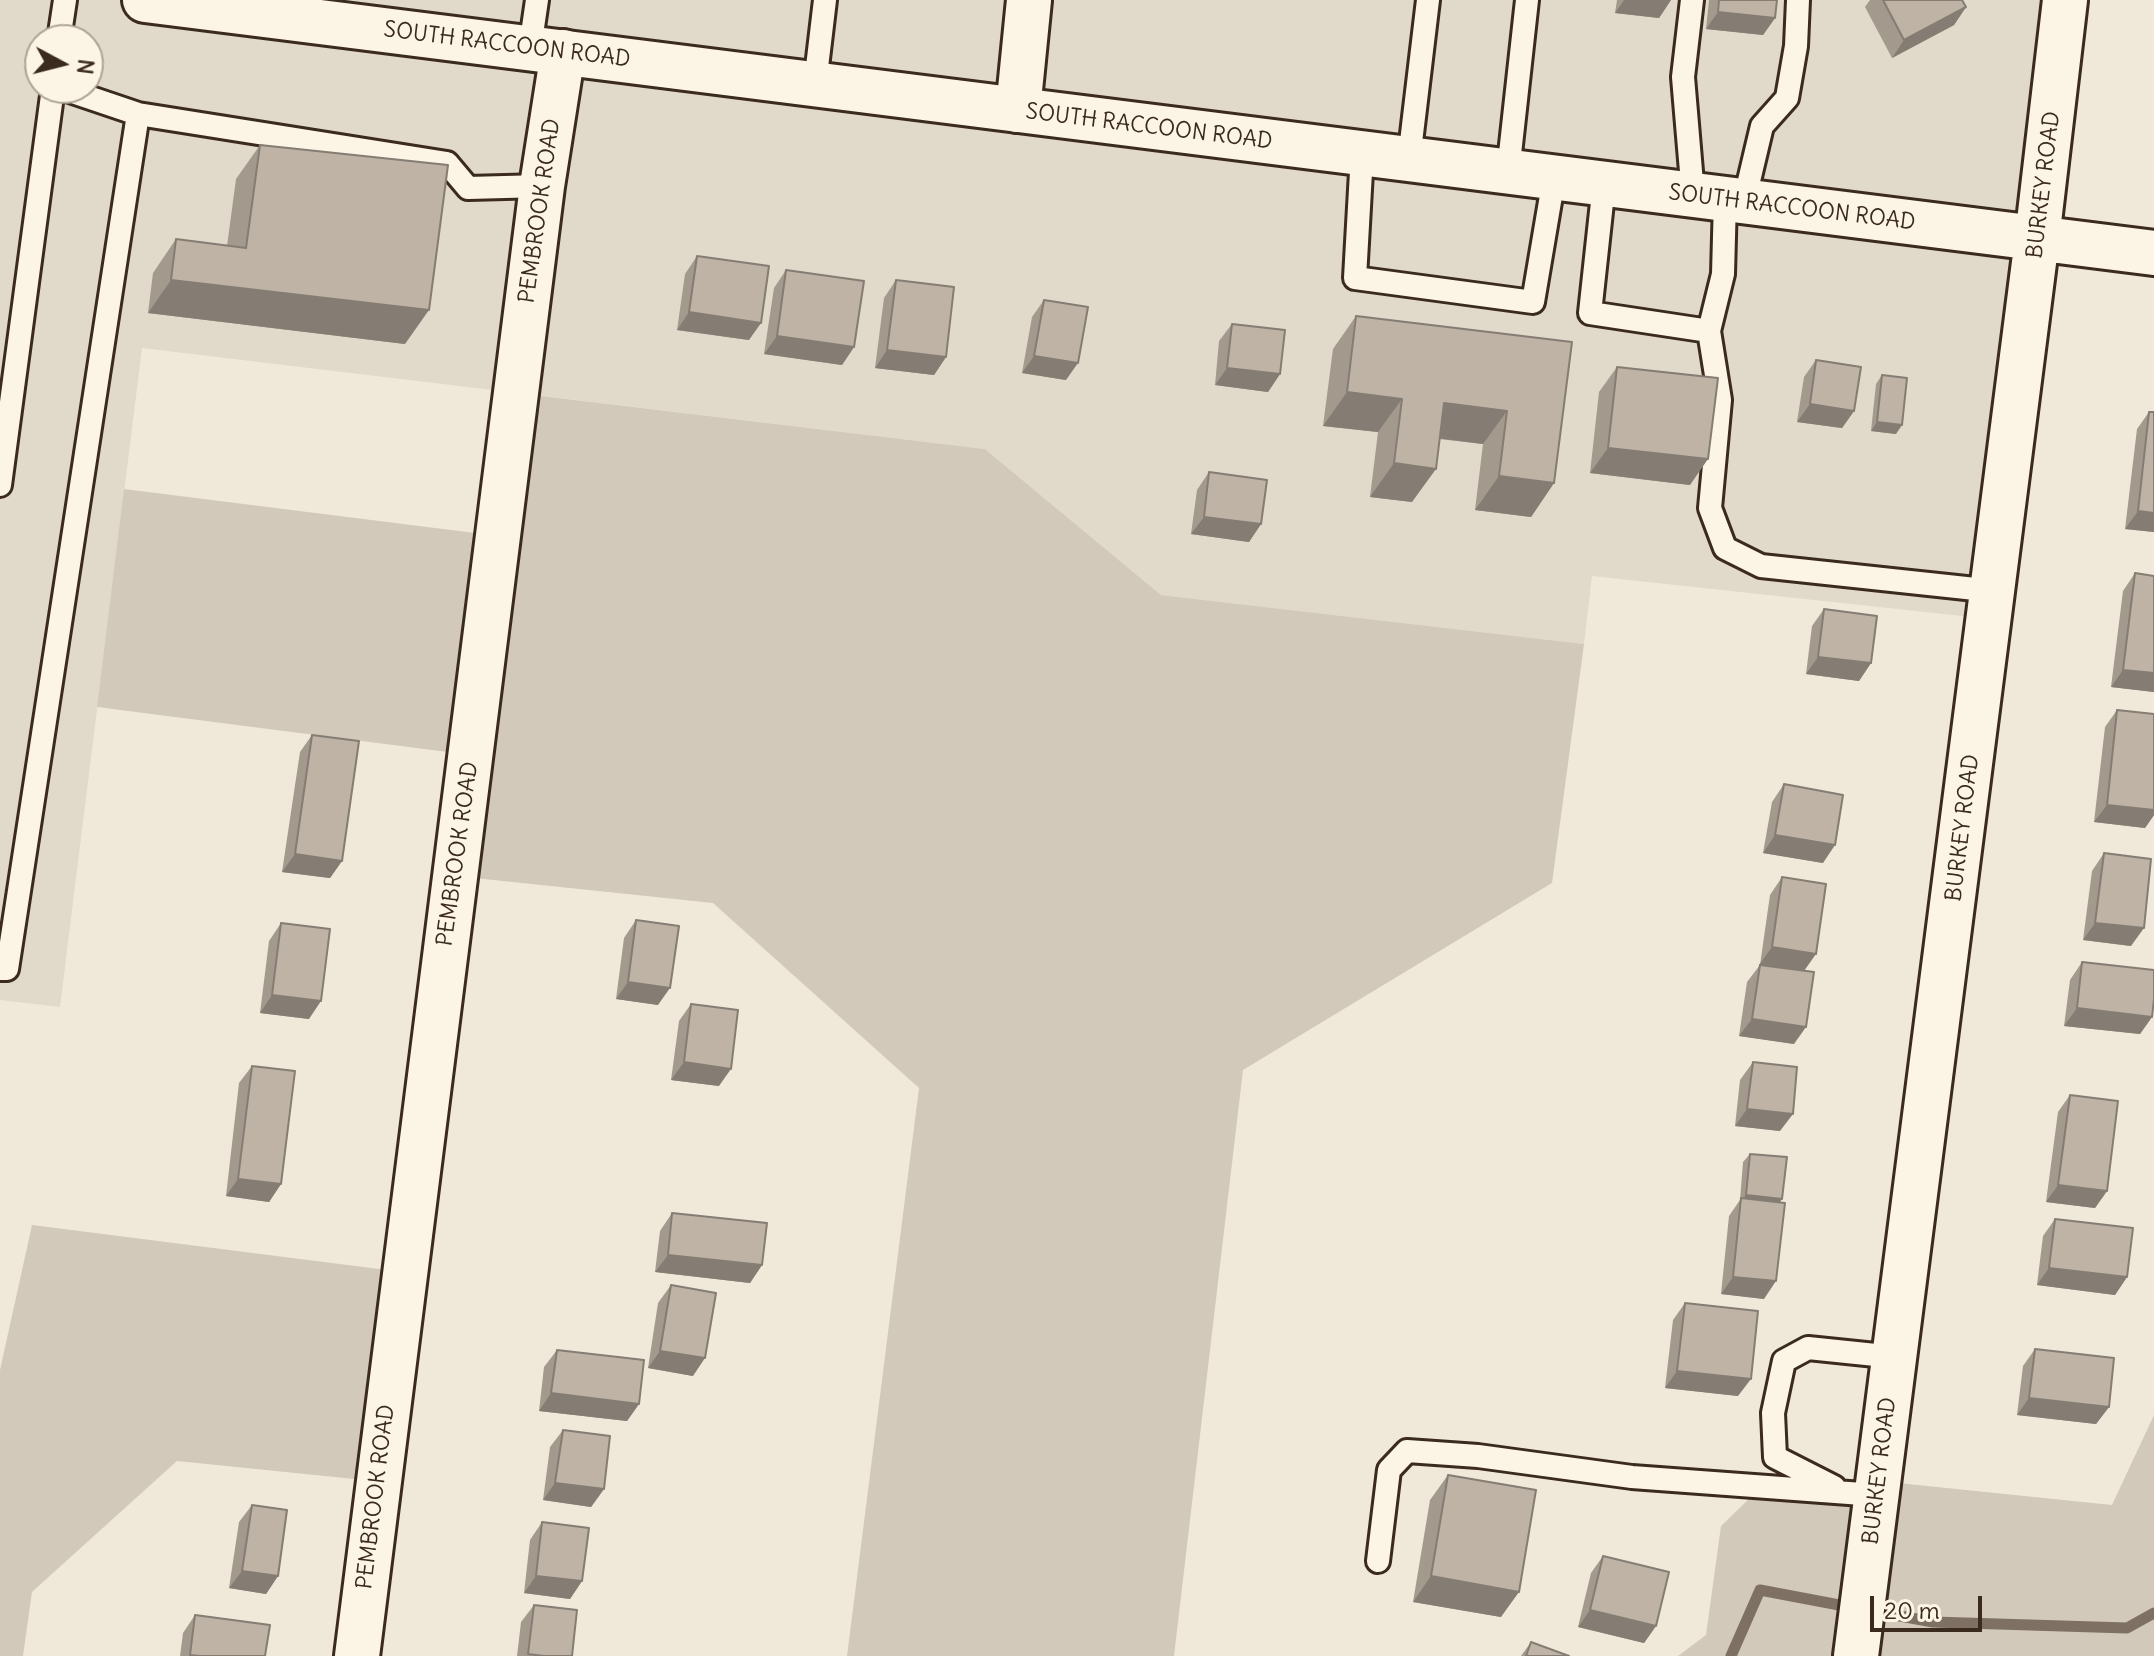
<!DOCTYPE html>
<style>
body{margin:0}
#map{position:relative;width:2154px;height:1656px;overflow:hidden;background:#f0e9d9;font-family:Delius,sans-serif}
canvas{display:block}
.north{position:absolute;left:24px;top:24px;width:80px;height:80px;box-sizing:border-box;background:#fcf5e5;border:2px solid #afa495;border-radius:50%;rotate:97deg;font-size:22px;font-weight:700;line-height:32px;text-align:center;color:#3b2a1e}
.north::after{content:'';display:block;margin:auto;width:28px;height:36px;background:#3b2a1e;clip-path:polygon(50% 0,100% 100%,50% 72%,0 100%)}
.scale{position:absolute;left:1870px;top:1596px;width:112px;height:36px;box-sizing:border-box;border:4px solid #3b2a1e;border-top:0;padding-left:10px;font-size:24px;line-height:28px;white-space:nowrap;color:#3b2a1e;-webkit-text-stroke:6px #fcf5e5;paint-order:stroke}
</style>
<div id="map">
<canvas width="2154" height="1656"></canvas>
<div class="north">N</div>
<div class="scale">20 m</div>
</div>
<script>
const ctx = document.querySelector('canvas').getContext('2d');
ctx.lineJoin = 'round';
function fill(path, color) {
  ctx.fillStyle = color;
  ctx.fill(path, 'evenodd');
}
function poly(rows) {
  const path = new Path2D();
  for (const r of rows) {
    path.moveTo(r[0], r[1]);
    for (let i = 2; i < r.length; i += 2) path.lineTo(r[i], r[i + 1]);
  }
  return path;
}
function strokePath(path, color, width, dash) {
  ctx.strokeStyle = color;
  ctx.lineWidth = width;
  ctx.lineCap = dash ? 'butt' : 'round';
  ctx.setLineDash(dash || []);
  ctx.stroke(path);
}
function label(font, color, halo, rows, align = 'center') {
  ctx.font = font + ' Delius,sans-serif';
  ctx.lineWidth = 8;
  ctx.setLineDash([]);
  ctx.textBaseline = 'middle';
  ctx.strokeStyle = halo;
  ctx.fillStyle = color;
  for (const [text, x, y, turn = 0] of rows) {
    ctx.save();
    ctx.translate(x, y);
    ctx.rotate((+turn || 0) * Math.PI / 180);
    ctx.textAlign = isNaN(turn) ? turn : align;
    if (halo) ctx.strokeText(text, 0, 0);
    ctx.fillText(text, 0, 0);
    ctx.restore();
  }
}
fill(poly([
 [0,0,2065,0,1990,619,1592,576,1584,644,1161,595,985,449,142,348,60,1007,0,1000],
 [40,40,88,40,88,88,40,88]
]), '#e1d9c9');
fill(poly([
 [516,393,985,449,1161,595,1584,644,1552,883,1243,1070,1174,1656,847,1656,919,1088,713,903,455,876,471,755,97,707,124,489,499,536],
 [32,1225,387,1270,364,1480,177,1461,32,1592,23,1656,0,1656,0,1370],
 [2154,1415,2154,1656,1678,1656,1706,1635,1721,1526,1753,1495,1875,1507,1879,1481,2112,1505]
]), '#d2c9ba');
strokePath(poly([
 [1872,1611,1933,1622,2127,1628,2154,1613],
 [1731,1656,1760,1590,1855,1608]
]), '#7e7163', 11);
const lane = poly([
 [1692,0,1683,77,1693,195],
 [59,40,65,0],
 [530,48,537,0],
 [815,84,825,0],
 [61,88,138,114,447,163,468,188,542,186],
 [1362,154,1355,278,1533,302,1554,178],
 [1409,159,1428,0],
 [1508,172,1527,0],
 [1604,184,1590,313,1709,331],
 [1725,200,1723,274,1709,331,1720,400,1710,508,1725,548,1761,566,1994,591],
 [1744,202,1762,126,1787,98,1796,46,1798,0],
 [0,485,53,88],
 [0,969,7,969,138,114],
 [1834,1487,1775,1457,1773,1413,1784,1361,1808,1348,1895,1357],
 [1378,1561,1389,1470,1407,1451,1478,1456,1632,1477,1876,1495]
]);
const street = poly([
 [1018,110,1029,0],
 [2037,239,2065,0],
 [357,1656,542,186,563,52]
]);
const secondary = poly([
 [145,0,2154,253],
 [1856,1656,2037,239]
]);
strokePath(lane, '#3b2a1e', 28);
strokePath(street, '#3b2a1e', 50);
strokePath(secondary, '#3b2a1e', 50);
strokePath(lane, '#fcf5e5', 22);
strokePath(street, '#fcf5e5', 44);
strokePath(secondary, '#fcf5e5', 44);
fill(poly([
 [1617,0,1671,0,1659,18,1615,13],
 [1709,0,1777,0,1775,18,1763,35,1706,29],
 [1870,0,1962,0,1966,7,1954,25,1892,58,1865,7],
 [260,145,405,344,148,313,153,273,176,239,227,246,236,179],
 [697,256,749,340,677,330,685,274],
 [786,270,854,347,842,365,764,354,774,288],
 [896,280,946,357,934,375,875,368,884,298],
 [1044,300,1066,380,1022,373,1032,317],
 [1356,316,1572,342,1554,483,1531,517,1475,510,1483,444,1439,439,1412,502,1370,497,1378,432,1323,426,1333,349],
 [1232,324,1280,374,1268,392,1215,385,1219,341],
 [1816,360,1854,411,1842,428,1797,422,1804,377],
 [1617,367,1690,485,1590,473,1599,392],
 [1882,375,1896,434,1871,431,1876,384],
 [2149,412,2154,412,2154,532,2125,529,2137,429],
 [1209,472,1261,524,1249,542,1191,534,1197,490],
 [2135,573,2154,692,2111,687,2123,591],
 [1824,609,1871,663,1859,681,1806,674,1812,626],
 [2117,710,2154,714,2154,815,2145,828,2094,822,2105,727],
 [312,735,342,861,330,878,282,872,300,752],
 [1784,784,1823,863,1763,853,1772,802],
 [2104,853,2131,946,2083,940,2092,871],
 [1782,877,1804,971,1794,1044,1739,1036,1747,982,1760,965,1770,895],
 [636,920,658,1005,616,999,624,938],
 [281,923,309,1019,260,1013,269,941],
 [2082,962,2152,1017,2140,1034,2064,1026,2070,980],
 [691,1004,719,1086,671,1080,679,1021],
 [1753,1062,1780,1131,1735,1126,1740,1080],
 [252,1066,281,1184,269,1202,226,1196,239,1083],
 [2070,1095,2107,1191,2095,1208,2046,1202,2058,1112],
 [1750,1154,1780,1202,1764,1299,1721,1294,1729,1216,1740,1200,1743,1162],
 [672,1213,762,1265,750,1283,655,1272,660,1231],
 [2055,1219,2127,1277,2115,1295,2037,1285,2043,1236],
 [671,1285,693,1376,648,1368,658,1303],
 [1685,1303,1738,1396,1665,1388,1673,1320],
 [2035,1349,2109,1407,2096,1424,2017,1415,2023,1366],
 [557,1350,639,1404,627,1421,539,1411,544,1367],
 [563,1430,604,1489,591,1507,543,1500,550,1447],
 [1448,1475,1501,1617,1413,1602,1430,1500],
 [252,1505,278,1576,266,1594,229,1588,239,1522],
 [542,1522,582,1581,570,1599,524,1593,530,1540],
 [1603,1556,1656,1626,1644,1643,1578,1627,1591,1573],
 [534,1605,572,1656,517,1656,521,1622],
 [195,1615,265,1656,180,1656,183,1633],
 [1531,1642,1569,1656,1521,1656]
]), '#a39a8d');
fill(poly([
 [1624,0,1671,0,1659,18,1615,13],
 [1966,7,1954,25,1892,58,1904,40],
 [1718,12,1775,18,1763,35,1706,29],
 [171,280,429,310,405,344,148,313],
 [689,312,761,323,749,340,677,330],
 [777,336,854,347,842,365,764,354],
 [887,350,946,357,934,375,875,368],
 [1034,356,1078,363,1066,380,1022,373],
 [1227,368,1280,374,1268,392,1215,385],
 [1347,392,1402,399,1378,432,1323,426],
 [1444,403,1507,411,1483,444,1420,436],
 [1810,404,1854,411,1842,428,1797,422],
 [1877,422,1902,425,1896,434,1871,431],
 [1608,448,1708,459,1690,485,1590,473],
 [1394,463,1436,469,1412,502,1370,497],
 [1499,476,1554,483,1531,517,1475,510],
 [2138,511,2154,513,2154,532,2125,529],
 [1204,517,1261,524,1249,542,1191,534],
 [1818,657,1871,663,1859,681,1806,674],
 [2123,670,2154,673,2154,692,2111,687],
 [2107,805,2154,810,2154,815,2145,828,2094,822],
 [1775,835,1835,845,1823,863,1763,853],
 [295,854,342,861,330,878,282,872],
 [2095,923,2144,928,2131,946,2083,940],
 [1772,947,1816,954,1804,971,1759,965],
 [628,982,670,988,658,1005,616,999],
 [272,995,321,1001,309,1019,260,1013],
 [2077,1008,2152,1017,2140,1034,2064,1026],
 [1752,1019,1806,1027,1794,1044,1739,1036],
 [684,1062,731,1069,719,1086,671,1080],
 [1747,1109,1793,1114,1780,1131,1735,1126],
 [238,1179,281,1184,269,1202,226,1196],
 [2058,1185,2107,1191,2095,1208,2046,1202],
 [1746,1195,1782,1199,1776,1208,1739,1204],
 [668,1255,762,1265,750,1283,655,1272],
 [2049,1268,2127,1277,2115,1295,2037,1285],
 [1733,1277,1776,1281,1764,1299,1721,1294],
 [660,1351,705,1358,693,1376,648,1368],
 [1677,1371,1751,1379,1738,1396,1665,1388],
 [551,1393,639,1404,627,1421,539,1411],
 [2029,1398,2109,1407,2096,1424,2017,1415],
 [555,1483,604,1489,591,1507,543,1500],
 [242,1571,278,1576,266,1594,229,1588],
 [536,1576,582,1581,570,1599,524,1593],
 [1431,1576,1519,1592,1501,1617,1413,1602],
 [1590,1610,1656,1626,1644,1643,1578,1627]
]), '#857d73');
const building = poly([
 [1719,0,1777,0,1775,18,1718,12,1719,0],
 [1883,0,1962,0,1966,7,1904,40,1883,0],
 [260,145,448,165,429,310,171,280,176,239,246,248,260,145],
 [697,256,769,266,761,323,689,312,697,256],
 [786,270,864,281,854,347,777,336,786,270],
 [896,280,954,287,946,357,887,350,896,280],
 [1044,300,1088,307,1078,363,1034,356,1044,300],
 [1356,316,1572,342,1554,483,1499,476,1507,411,1444,403,1436,469,1394,463,1402,399,1347,392,1356,316],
 [1232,324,1285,330,1280,374,1227,368,1232,324],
 [1816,360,1861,367,1854,411,1810,404,1816,360],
 [1617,367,1718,378,1708,459,1608,448,1617,367],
 [1882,375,1907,378,1902,425,1877,422,1882,375],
 [2149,412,2154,412,2154,513,2138,511,2149,412],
 [1209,472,1267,480,1261,524,1204,517,1209,472],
 [2135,573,2154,576,2154,673,2123,670,2135,573],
 [1824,609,1877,616,1871,663,1818,657,1824,609],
 [2117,710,2154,714,2154,810,2107,805,2117,710],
 [312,735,359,741,342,861,295,854,312,735],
 [1784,784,1843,795,1835,845,1775,835,1784,784],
 [2104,853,2151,859,2144,928,2095,923,2104,853],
 [1782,877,1826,884,1816,954,1772,947,1782,877],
 [636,920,679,926,670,988,628,982,636,920],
 [281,923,330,929,321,1001,272,995,281,923],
 [2082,962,2154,970,2154,999,2152,1017,2077,1008,2082,962],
 [1760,965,1814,972,1806,1027,1752,1019,1760,965],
 [691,1004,738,1010,731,1069,684,1062,691,1004],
 [1753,1062,1797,1067,1793,1114,1747,1109,1753,1062],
 [252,1066,295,1071,281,1184,238,1179,252,1066],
 [2070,1095,2118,1101,2107,1191,2058,1185,2070,1095],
 [1750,1154,1787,1157,1782,1199,1746,1195,1750,1154],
 [1741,1198,1785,1203,1776,1281,1733,1277,1741,1198],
 [672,1213,767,1223,762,1265,668,1255,672,1213],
 [2055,1219,2133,1228,2127,1277,2049,1268,2055,1219],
 [671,1285,716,1293,705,1358,660,1351,671,1285],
 [1685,1303,1758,1311,1751,1379,1677,1371,1685,1303],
 [2035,1349,2114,1358,2109,1407,2029,1398,2035,1349],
 [557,1350,644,1360,639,1404,551,1393,557,1350],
 [563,1430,610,1436,604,1489,555,1483,563,1430],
 [1448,1475,1536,1490,1519,1592,1431,1576,1448,1475],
 [252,1505,287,1510,278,1576,242,1571,252,1505],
 [542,1522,589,1528,582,1581,536,1576,542,1522],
 [1603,1556,1669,1572,1656,1626,1590,1610,1603,1556],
 [534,1605,577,1610,572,1656,544,1656,528,1654,534,1605],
 [195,1615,270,1625,265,1656,200,1656,190,1655,195,1615],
 [1531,1642,1569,1656,1526,1656,1531,1642]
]);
fill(building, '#beb3a4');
strokePath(building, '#857d73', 2);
label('22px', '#3b2a1e', '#fcf5e5', [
 ["SOUTH RACCOON ROAD",507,45,7],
 ["SOUTH RACCOON ROAD",1149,127,7],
 ["BURKEY ROAD",2044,185,-83],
 ["SOUTH RACCOON ROAD",1792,208,7],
 ["PEMBROOK ROAD",540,211,-82],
 ["BURKEY ROAD",1963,828,-83],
 ["PEMBROOK ROAD",458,854,-82],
 ["BURKEY ROAD",1880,1471,-83],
 ["PEMBROOK ROAD",376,1497,-83]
]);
</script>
